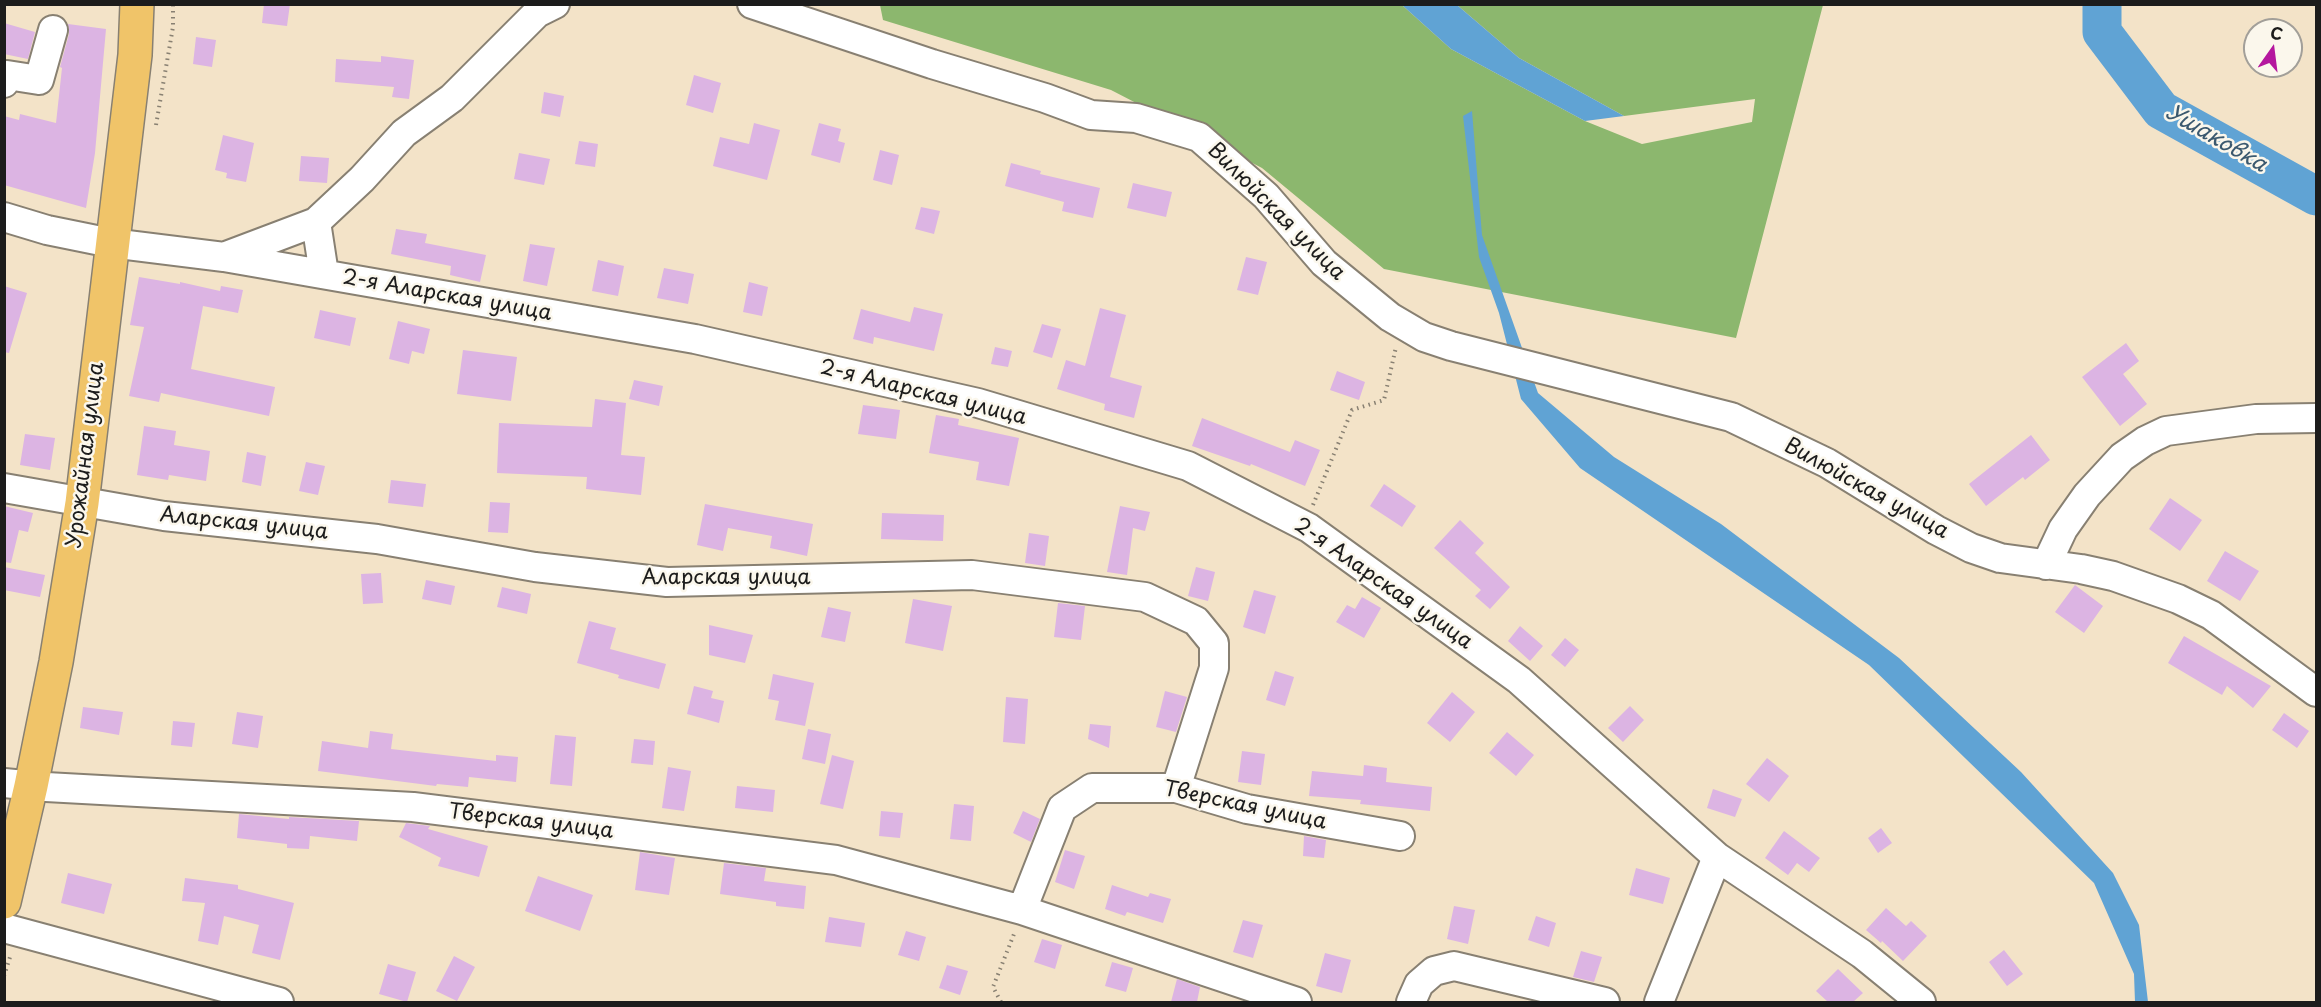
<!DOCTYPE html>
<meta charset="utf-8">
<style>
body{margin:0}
#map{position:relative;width:2321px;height:1007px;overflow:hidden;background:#f3e3c8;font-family:"Playpen Sans",sans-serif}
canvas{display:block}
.frame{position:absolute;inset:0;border:6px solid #1c1c1c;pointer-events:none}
.north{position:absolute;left:2243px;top:18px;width:60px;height:60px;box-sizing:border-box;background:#fbf7ec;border:2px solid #a29f99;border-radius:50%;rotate:14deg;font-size:16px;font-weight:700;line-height:24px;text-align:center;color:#1c1c1c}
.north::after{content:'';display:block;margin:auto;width:21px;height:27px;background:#b5179e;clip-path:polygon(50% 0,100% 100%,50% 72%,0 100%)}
</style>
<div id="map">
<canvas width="2321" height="1007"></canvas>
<div class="frame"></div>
<div class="north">С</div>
</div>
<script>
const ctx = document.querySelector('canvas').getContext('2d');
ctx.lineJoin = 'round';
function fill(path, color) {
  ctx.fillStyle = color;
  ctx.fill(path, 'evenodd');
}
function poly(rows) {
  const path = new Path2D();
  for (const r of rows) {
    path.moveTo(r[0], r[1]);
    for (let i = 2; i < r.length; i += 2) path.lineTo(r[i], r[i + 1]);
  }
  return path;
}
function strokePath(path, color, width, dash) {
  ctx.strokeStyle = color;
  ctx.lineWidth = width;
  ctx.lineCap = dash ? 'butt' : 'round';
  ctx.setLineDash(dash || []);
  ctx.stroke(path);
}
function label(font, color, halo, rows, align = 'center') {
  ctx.font = font + ' "Playpen Sans",sans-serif';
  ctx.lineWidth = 5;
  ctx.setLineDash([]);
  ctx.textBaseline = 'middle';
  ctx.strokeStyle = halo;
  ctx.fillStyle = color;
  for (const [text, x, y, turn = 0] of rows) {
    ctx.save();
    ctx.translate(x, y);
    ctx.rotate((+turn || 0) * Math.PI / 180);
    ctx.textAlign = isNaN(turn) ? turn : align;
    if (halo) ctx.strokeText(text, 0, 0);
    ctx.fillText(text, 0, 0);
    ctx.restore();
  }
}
fill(poly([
 [880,5,1402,5,1451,49,1585,121,1642,144,1752,122,1755,99,1624,116,1519,58,1457,5,1823,5,1736,338,1384,269,1262,168,1111,90,883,20]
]), '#8cb76e');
fill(poly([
 [1402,5,1457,5,1519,58,1624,116,1585,121,1451,49],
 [1472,111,1482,235,1538,393,1614,457,1721,524,1899,658,2021,772,2113,873,2139,925,2148,1002,2135,1002,2134,974,2094,883,1869,665,1580,468,1521,399,1499,313,1479,257,1463,116]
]), '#60a3d4');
strokePath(poly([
 [2102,4,2102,32,2161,110,2316,196]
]), '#60a3d4', 39);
fill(poly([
 [264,4,290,4,287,26,262,23],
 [4,23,35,32,28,59,4,54],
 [68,24,106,29,95,153,86,208,4,185,4,116,19,120,20,114,56,123,62,68,60,67,69,34],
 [196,37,216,40,212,67,193,64],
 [381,56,414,60,409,99,392,97,394,87,335,82,336,59,381,62],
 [694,75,721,83,713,113,686,105],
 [544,92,564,96,560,117,541,113],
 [754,123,780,130,767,180,713,166,720,137,749,144],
 [819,123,841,129,838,141,845,143,840,163,811,155],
 [223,135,254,143,246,182,226,178,227,173,215,170],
 [579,141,598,144,595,167,575,164],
 [880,150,899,155,892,185,873,180],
 [519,153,550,159,544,185,514,179],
 [301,156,329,158,327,183,299,181],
 [1011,163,1041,171,1040,174,1100,188,1093,218,1062,211,1064,202,1005,186],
 [1133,183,1172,192,1166,217,1127,208],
 [921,207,940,211,934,234,915,229],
 [396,229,427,234,425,243,486,255,480,282,450,275,451,266,391,254],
 [530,244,555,248,547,286,523,281],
 [1246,257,1267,262,1258,295,1237,290],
 [598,260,624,266,618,296,592,291],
 [664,268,694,274,688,304,657,298],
 [139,277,180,284,180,282,220,291,221,286,243,290,238,313,203,306,191,369,275,387,269,416,161,393,159,402,129,396,144,327,130,325],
 [749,282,768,287,762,316,743,312],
 [4,286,27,293,9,353,4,352],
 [914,307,943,314,934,351,874,337,873,344,853,339,861,309,910,322],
 [1100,308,1126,315,1110,377,1142,386,1134,418,1104,410,1105,404,1057,389,1066,360,1085,366],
 [320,310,356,318,350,346,314,338],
 [398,321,430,329,424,354,412,351,409,364,389,359],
 [1042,324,1061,329,1052,358,1033,352],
 [2126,343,2139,361,2123,374,2147,404,2120,426,2082,377],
 [995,347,1012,351,1008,367,991,364],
 [463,350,517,357,511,401,457,394],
 [1337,371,1365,382,1359,400,1330,390],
 [634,380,663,386,659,406,629,399],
 [595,399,626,403,621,455,645,457,641,495,586,489,587,477,497,473,499,423,592,427],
 [863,405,900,410,896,439,858,434],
 [936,415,959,419,958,425,1019,438,1009,486,976,480,979,462,929,453],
 [1202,418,1290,452,1295,440,1320,450,1305,486,1251,464,1250,466,1192,446],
 [144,426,176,431,174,445,210,451,206,481,169,475,168,480,137,475],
 [25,434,55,438,50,470,20,465],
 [2031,435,2050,460,2025,480,2023,477,1986,506,1969,484],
 [247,452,266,456,261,486,242,482],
 [306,462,325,466,318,495,299,491],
 [391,480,426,484,423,507,388,503],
 [1384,484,1416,506,1402,527,1370,506],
 [2170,498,2202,520,2180,551,2149,529],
 [490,502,510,503,508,533,488,532],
 [705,504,813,524,807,556,770,548,772,536,728,528,723,551,697,545],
 [4,506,33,513,28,532,19,530,11,563,4,562],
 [1120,506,1150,512,1145,531,1133,528,1127,575,1107,572],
 [882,513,944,515,943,541,881,539],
 [1460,520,1484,543,1475,553,1510,587,1490,609,1475,596,1481,590,1434,548],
 [1029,533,1049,536,1045,566,1025,563],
 [2225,551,2259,571,2240,601,2207,581],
 [4,567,45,575,40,597,4,590],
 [1196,567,1215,572,1208,601,1188,596],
 [381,573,383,603,363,604,361,574],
 [426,580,455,586,451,605,422,599],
 [2075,585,2103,606,2084,633,2055,612],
 [502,587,531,594,527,614,497,607],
 [1254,590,1276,596,1265,634,1243,627],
 [1362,597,1381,608,1364,638,1336,622,1347,605,1355,609],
 [913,599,952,606,943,651,905,643],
 [1058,603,1085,606,1081,640,1054,637],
 [828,607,851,612,845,642,821,637],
 [589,621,616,628,610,649,666,664,659,689,618,678,619,675,577,663],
 [709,625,753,635,745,663,709,655],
 [1520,626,1543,646,1530,661,1508,641],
 [2184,636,2271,686,2253,708,2227,686,2222,695,2168,663],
 [1565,638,1579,650,1565,667,1551,655],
 [1275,671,1294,677,1285,706,1266,700],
 [773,674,814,683,805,726,775,720,779,701,768,699],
 [694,686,713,691,711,698,724,701,719,723,687,714],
 [1165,691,1187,697,1176,732,1156,727],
 [1452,692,1475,712,1450,742,1427,723],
 [1006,697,1028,699,1025,744,1003,742],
 [1630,706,1644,720,1623,742,1608,728],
 [83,707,123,712,119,735,80,728],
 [237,712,263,716,258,748,232,744],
 [2284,713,2309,731,2297,748,2272,730],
 [173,721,195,723,192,747,171,745],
 [1090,724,1111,726,1109,748,1088,739],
 [808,729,831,734,825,764,802,759],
 [370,731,393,734,391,749,496,761,496,755,518,757,516,782,469,777,468,787,437,784,436,786,318,771,322,741,368,748],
 [1507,732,1534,755,1516,776,1489,753],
 [555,735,576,737,572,786,550,784],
 [634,739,655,741,653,765,631,763],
 [1242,751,1265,754,1261,785,1238,782],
 [832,755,854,761,843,809,820,804],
 [1767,758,1789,776,1769,802,1746,784],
 [1364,765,1387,768,1386,782,1432,787,1430,811,1360,804,1361,800,1309,796,1312,771,1363,776],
 [668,767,691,771,684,811,662,808],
 [737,786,775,790,773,812,735,808],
 [1713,789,1742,799,1735,817,1707,808],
 [954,804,974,806,971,841,950,839],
 [881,811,903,813,900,838,879,836],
 [1023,811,1040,819,1031,842,1013,833],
 [239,814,289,819,289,817,359,821,357,841,310,836,309,849,287,848,287,844,237,838],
 [406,823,430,826,428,829,488,846,479,877,438,866,441,858,399,837],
 [1881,828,1892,843,1878,853,1868,838],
 [1784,831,1820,858,1809,872,1797,863,1788,875,1765,858],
 [1304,836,1326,840,1324,858,1303,856],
 [1065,850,1085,856,1074,889,1055,882],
 [640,852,675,858,669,895,635,890],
 [724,863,766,868,764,881,806,886,804,909,776,906,776,902,720,894],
 [1636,868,1670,878,1663,904,1629,895],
 [68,873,112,884,104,914,61,903],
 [538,876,593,895,580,931,525,911],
 [185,878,238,885,238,889,294,903,280,960,252,953,259,925,224,916,218,945,198,941,205,903,182,901],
 [1112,885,1148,897,1150,893,1171,899,1163,923,1127,912,1125,916,1105,909],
 [1454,906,1475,910,1468,944,1447,939],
 [1886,908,1906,926,1911,921,1927,936,1903,961,1882,941,1881,943,1866,930],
 [1536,916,1556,923,1549,947,1528,940],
 [829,917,865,923,861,947,825,942],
 [1243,920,1263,925,1253,958,1233,952],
 [906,931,926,937,919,961,898,955],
 [1042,939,1062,945,1055,969,1034,962],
 [2004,950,2023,974,2007,986,1989,962],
 [1581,951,1602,957,1594,982,1573,977],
 [1325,953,1351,960,1342,993,1316,986],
 [454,956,475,967,457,1001,436,991],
 [1112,962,1133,968,1126,992,1105,986],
 [388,964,416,972,407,1002,379,994],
 [947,965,968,971,960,995,939,988],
 [1838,969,1863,993,1853,1002,1828,1002,1816,991],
 [1177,979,1200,987,1197,1002,1171,1002]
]), '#dcb4e3');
const minor = poly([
 [752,4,932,64,1045,98,1091,115,1136,118,1199,137,1266,196,1324,263,1390,317,1424,337,1451,346,1731,417,1827,463,1936,530,1971,548,2000,558,2081,569,2113,576,2178,599,2211,615,2316,692],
 [4,83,7,75,39,80,53,30],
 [4,217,47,230,111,243,224,257,695,339,978,403,1188,466,1309,528,1519,680,1717,857,1862,954,1921,1002],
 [316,222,324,274],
 [226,256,316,222,362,179,404,133,452,98,537,13,555,4],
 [4,488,164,516,377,539,535,567,667,582,972,575,1145,597,1196,621,1214,643,1214,668,1176,788],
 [2046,565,2063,529,2087,495,2122,457,2145,441,2166,431,2256,419,2316,418],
 [4,783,46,787,413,807,836,860,1022,910,1297,1002],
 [1022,910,1062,808,1092,788,1176,788,1247,809,1400,836],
 [4,928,279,1002],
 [1411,1002,1419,984,1434,971,1454,966,1605,1002],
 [1659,1002,1717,857]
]);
const major = poly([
 [4,902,31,786,56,662,82,503,135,55,137,4]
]);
strokePath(minor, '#888072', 32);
strokePath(major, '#888072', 36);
strokePath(poly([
 [156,125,173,27,173,4],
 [1313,505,1352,410,1384,400,1396,347],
 [4,976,11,954],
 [1001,1002,993,987,1014,934]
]), '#888072', 4, [1.5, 4.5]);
strokePath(minor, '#fff', 28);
strokePath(major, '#f0c469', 33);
label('21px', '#1c1c1c', '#fbf7ec', [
 ["Вилюйская улица",1276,212,45],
 ["2-я Аларская улица",447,296,10],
 ["2-я Аларская улица",923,393,14],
 ["Урожайная улица",86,455,-83],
 ["Вилюйская улица",1866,489,29],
 ["Аларская улица",244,524,6],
 ["Аларская улица",726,578],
 ["2-я Аларская улица",1383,584,35],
 ["Тверская улица",1245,806,12],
 ["Тверская улица",531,822,7]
]);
label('italic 22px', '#3b596f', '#fbf7ec', [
 ["Ушаковка",2216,139,30]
]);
</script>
